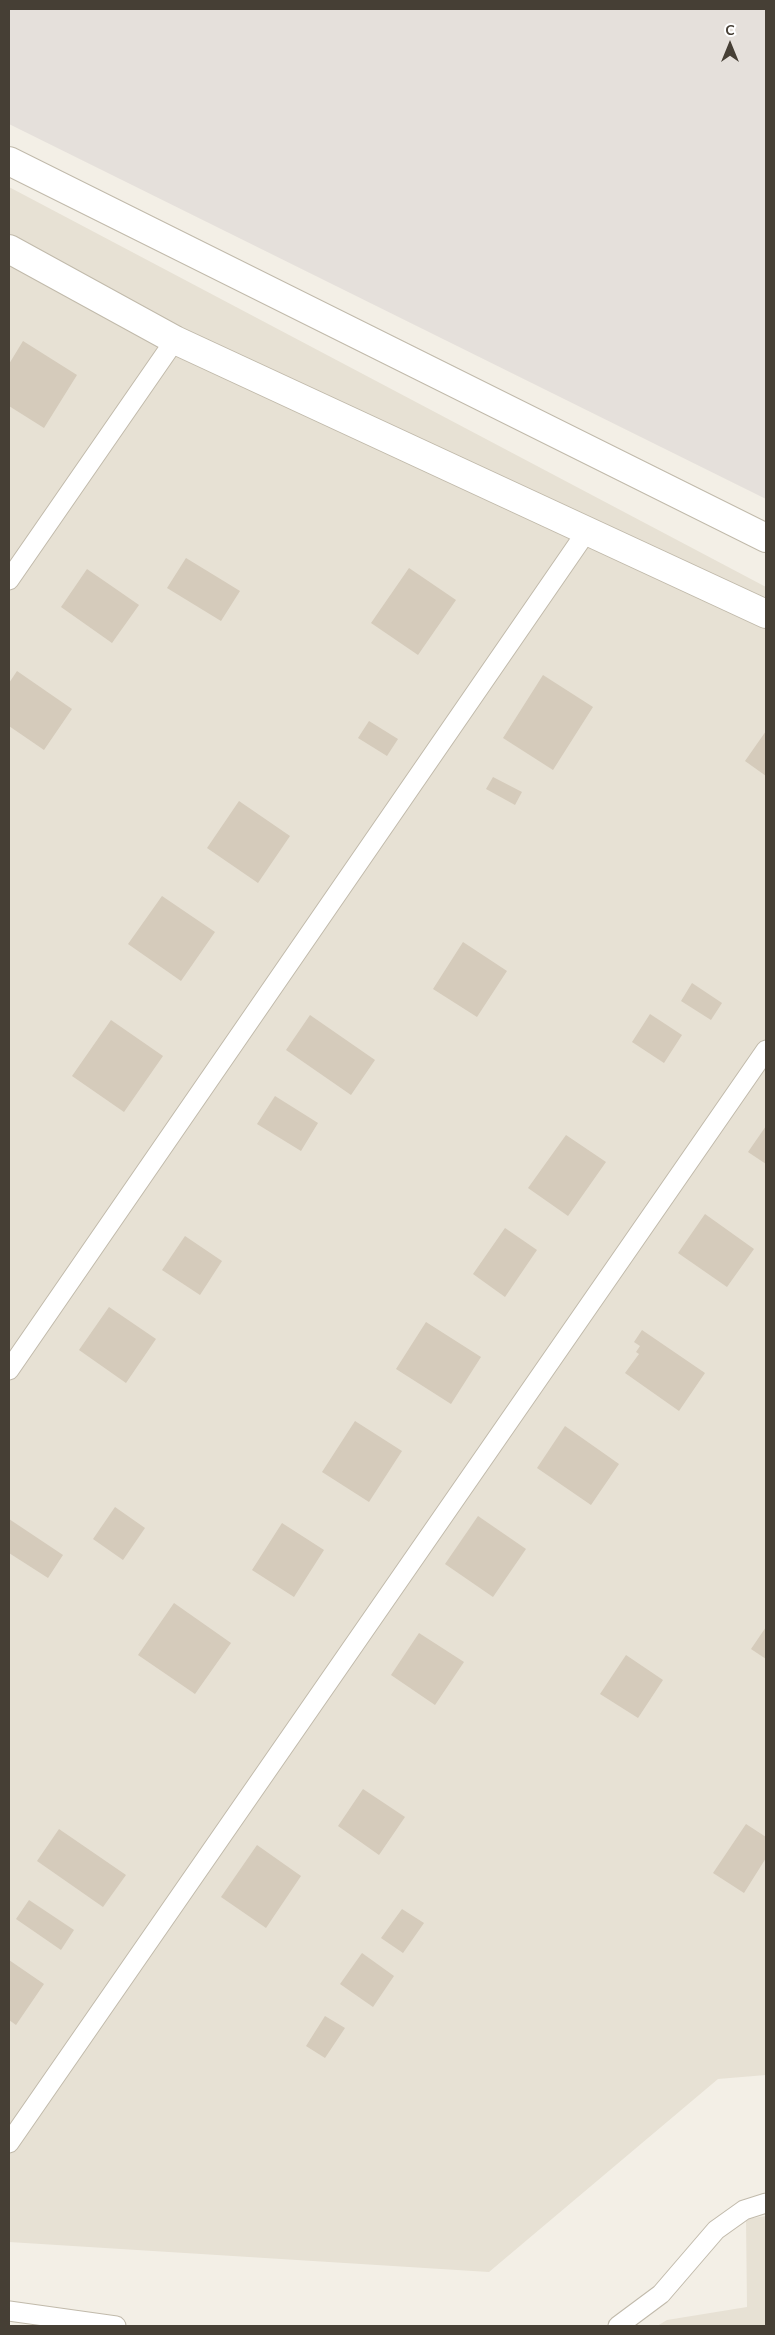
<!DOCTYPE html>
<meta charset="utf-8">
<style>
body{margin:0}
#map{position:relative;width:775px;height:2335px;overflow:hidden;background:#f3efe6;font-family:Mulish,sans-serif}
canvas{display:block}
.frame{position:absolute;inset:0;border:10px solid #463f35;pointer-events:none}
.north{position:absolute;left:705px;top:20px;width:50px;height:50px;-webkit-text-stroke:4px #fff;paint-order:stroke;rotate:0deg;font-size:14px;font-weight:700;line-height:20px;text-align:center;color:#463f35}
.north::after{content:'';display:block;margin:auto;width:18px;height:22px;background:#463f35;clip-path:polygon(50% 0,100% 100%,50% 72%,0 100%)}
</style>
<div id="map">
<canvas width="775" height="2335"></canvas>
<div class="frame"></div>
<div class="north">С</div>
</div>
<script>
const ctx = document.querySelector('canvas').getContext('2d');
ctx.lineJoin = 'round';
function fill(path, color) {
  ctx.fillStyle = color;
  ctx.fill(path, 'evenodd');
}
function poly(rows) {
  const path = new Path2D();
  for (const r of rows) {
    path.moveTo(r[0], r[1]);
    for (let i = 2; i < r.length; i += 2) path.lineTo(r[i], r[i + 1]);
  }
  return path;
}
function strokePath(path, color, width, dash) {
  ctx.strokeStyle = color;
  ctx.lineWidth = width;
  ctx.lineCap = dash ? 'butt' : 'round';
  ctx.setLineDash(dash || []);
  ctx.stroke(path);
}
fill(poly([
 [9,187,766,587,766,2075,718,2079,489,2272,9,2242],
 [766,2216,766,2326,657,2326,667,2320,747,2307,746,2219]
]), '#e7e1d4');
fill(poly([
 [9,9,766,9,766,499,9,124]
]), '#e5e0db');
fill(poly([
 [23,341,77,375,44,428,9,406,9,364],
 [186,558,240,591,221,621,167,588],
 [409,568,456,600,418,655,371,623],
 [87,569,139,605,112,643,61,607],
 [17,671,72,709,44,750,9,726,9,683],
 [543,675,593,707,553,770,503,738],
 [369,721,398,739,387,756,358,738],
 [766,731,766,776,745,761],
 [493,777,522,792,515,805,486,789],
 [239,801,290,836,258,883,207,848],
 [162,896,215,932,181,981,128,944],
 [463,942,507,971,477,1017,433,989],
 [692,983,722,1003,711,1020,681,1001],
 [650,1014,682,1035,664,1063,632,1042],
 [310,1015,375,1060,351,1095,286,1050],
 [111,1020,163,1056,124,1112,72,1076],
 [275,1096,318,1123,301,1151,257,1124],
 [766,1126,766,1164,748,1152],
 [566,1135,606,1162,568,1216,528,1188],
 [705,1214,754,1249,727,1287,678,1253],
 [505,1228,537,1250,505,1297,473,1274],
 [185,1236,222,1261,200,1295,162,1270],
 [109,1307,156,1339,126,1383,79,1350],
 [426,1322,481,1357,451,1404,396,1369],
 [642,1330,705,1373,679,1411,625,1373,639,1354,636,1352,640,1346,634,1342],
 [355,1421,402,1451,369,1502,322,1472],
 [565,1426,619,1464,591,1505,537,1468],
 [115,1507,145,1528,123,1560,93,1539],
 [478,1516,526,1549,493,1597,445,1564],
 [9,1519,63,1555,48,1578,9,1553],
 [282,1523,324,1550,294,1597,252,1570],
 [174,1603,231,1643,195,1694,138,1655],
 [766,1627,766,1659,751,1649],
 [419,1633,464,1662,435,1705,391,1675],
 [626,1655,663,1680,638,1718,600,1694],
 [363,1789,405,1817,379,1855,338,1826],
 [746,1824,766,1837,766,1858,744,1893,713,1873],
 [59,1829,126,1875,103,1907,37,1861],
 [257,1845,301,1876,266,1928,221,1897],
 [29,1900,74,1930,61,1950,16,1919],
 [402,1909,424,1923,403,1953,381,1938],
 [362,1953,394,1976,373,2007,340,1984],
 [9,1960,44,1984,16,2025,9,2020],
 [325,2016,345,2028,325,2058,306,2046]
]), '#d5cbbb');
const lane = poly([
 [9,580,175,340],
 [9,1370,587,531],
 [9,2143,766,1050],
 [9,2311,116,2326],
 [618,2326,661,2294,716,2230,744,2210,766,2203]
]);
const street = poly([
 [9,161,766,538],
 [9,249,175,340,766,614]
]);
strokePath(lane, '#c1baab', 21);
strokePath(street, '#c1baab', 30);
strokePath(lane, '#fff', 19);
strokePath(street, '#fff', 28);
</script>
